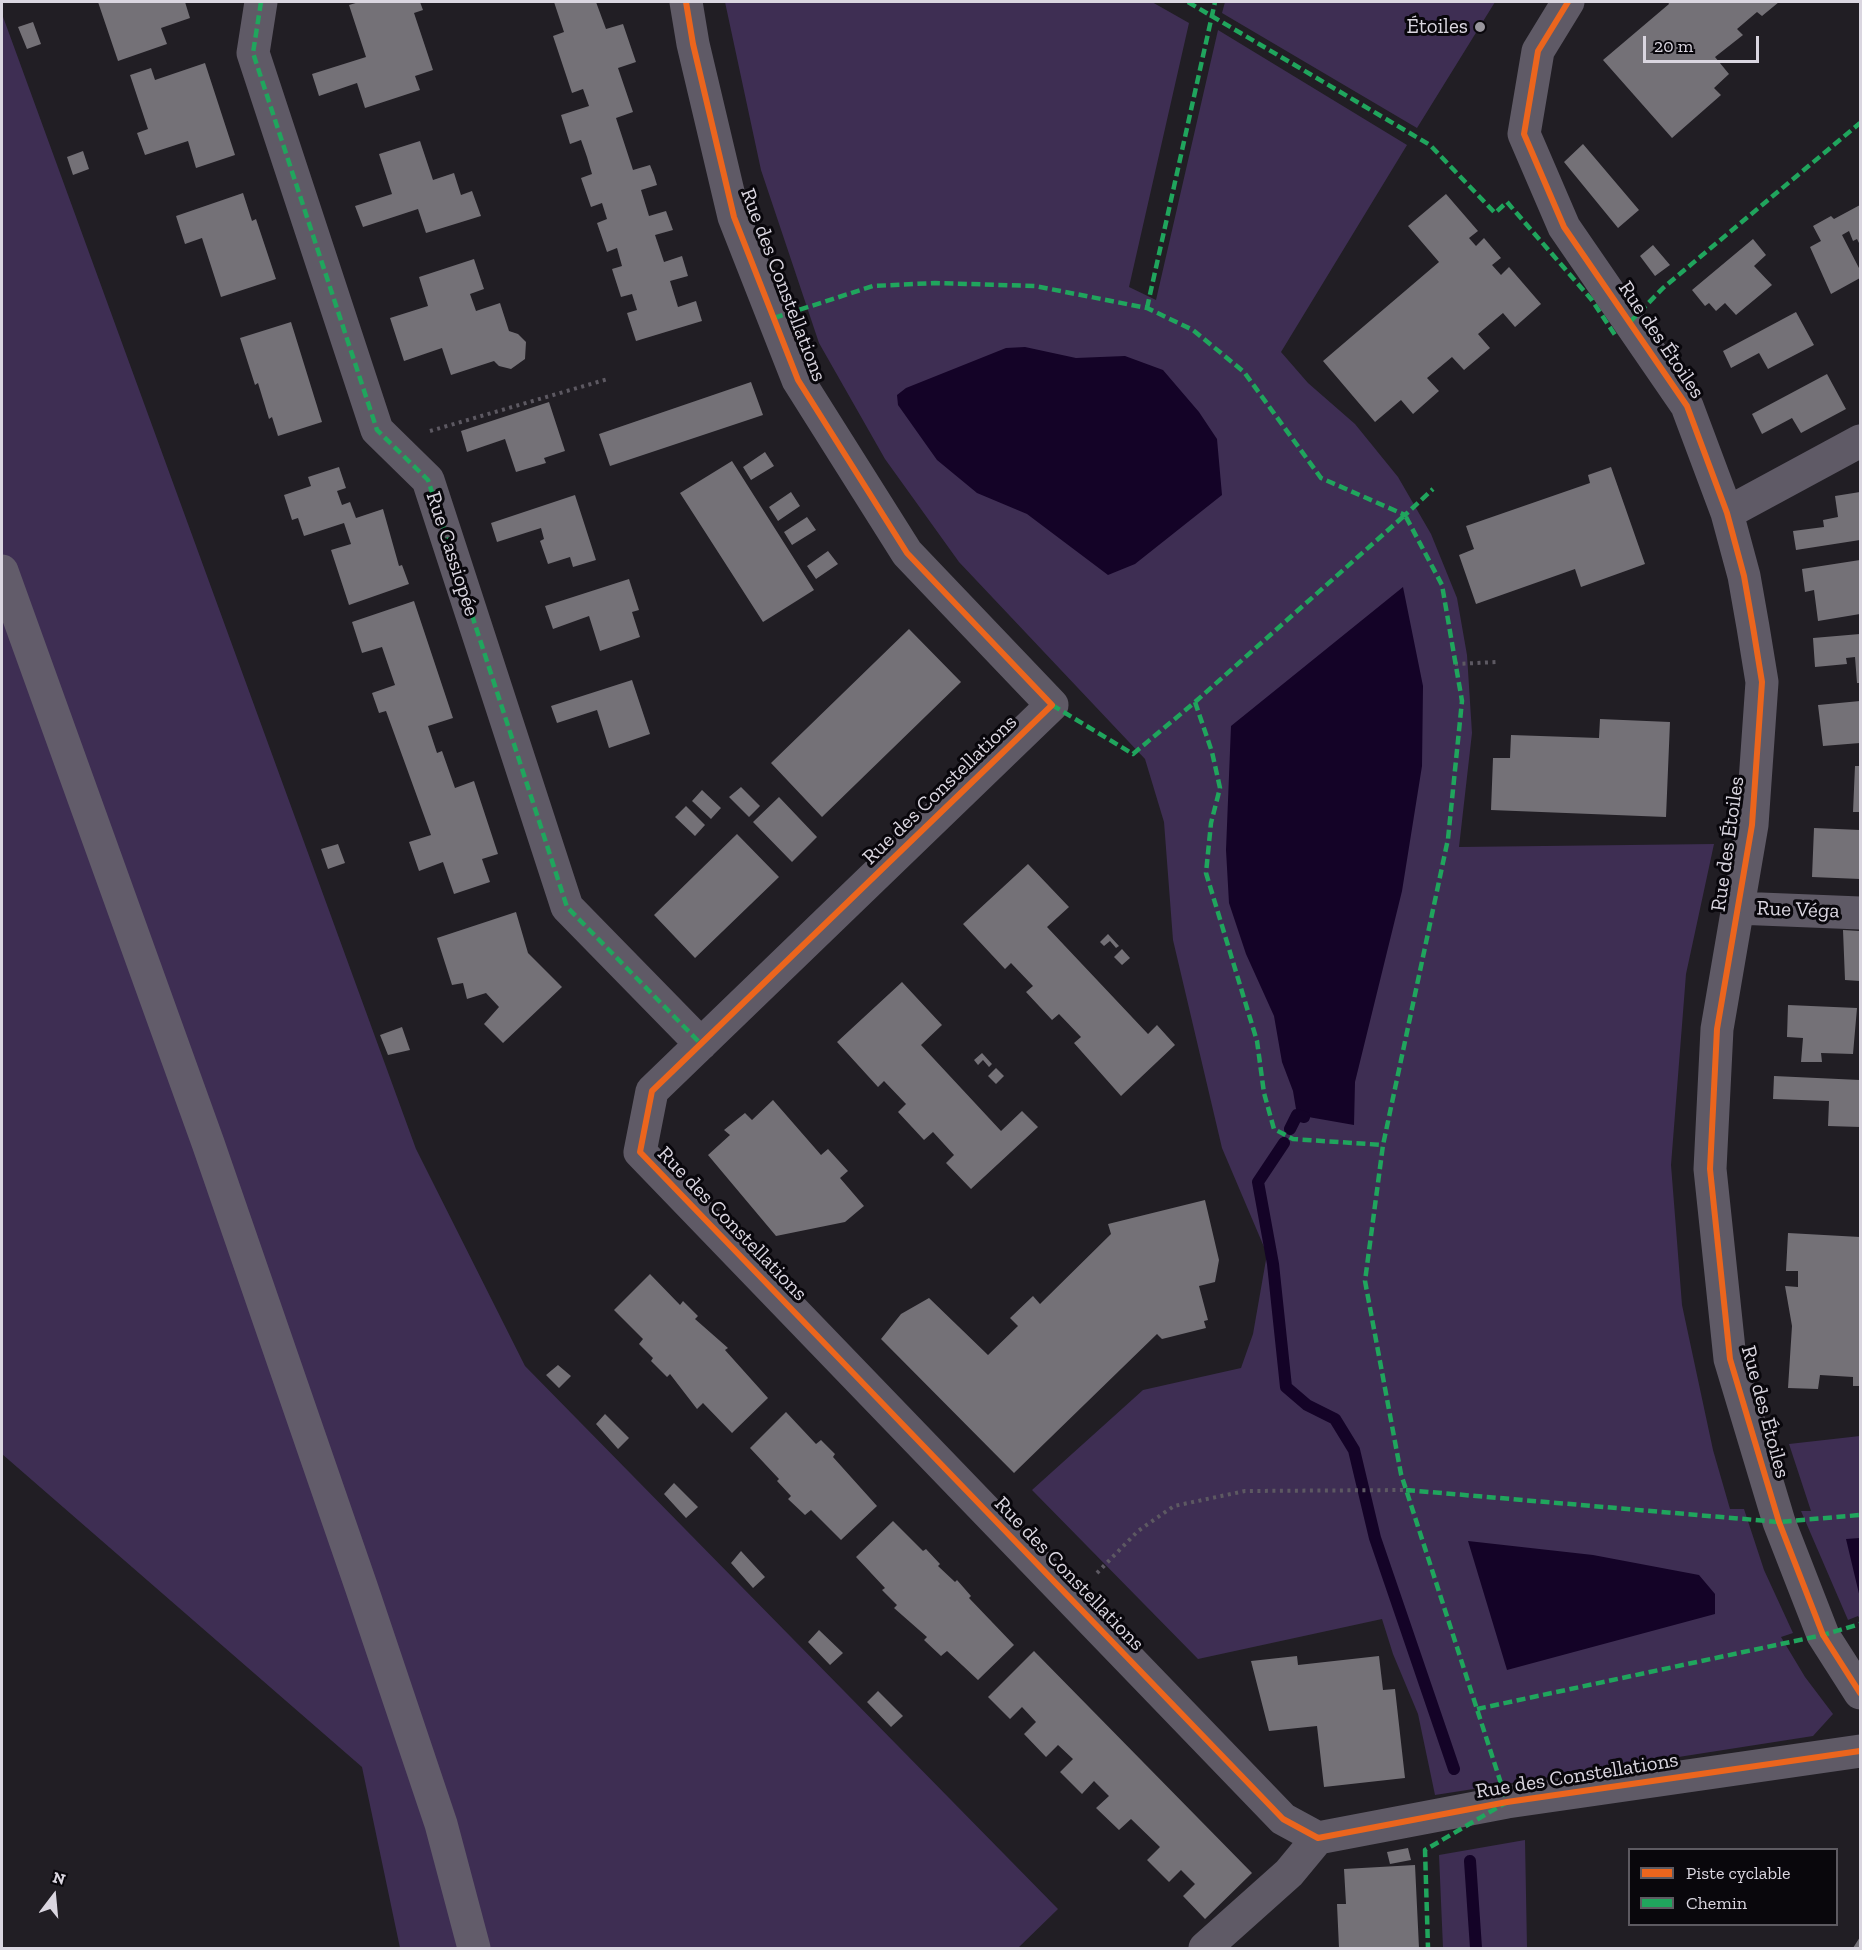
<!DOCTYPE html>
<meta charset="utf-8">
<style>
body{margin:0}
#map{position:relative;width:1862px;height:1950px;overflow:hidden;background:#211e24;font-family:"Zilla Slab",serif}
canvas{display:block}
.frame{position:absolute;inset:0;border:3px solid #dad6e0;pointer-events:none}
.legend{position:absolute;left:1628px;top:1848px;width:210px;height:78px;box-sizing:border-box;background:#09070c;border:2px solid #5d5a61;margin:0;padding:8px 10px;list-style:none;font-size:18px;color:#dad6e0}
.legend li{display:flex;align-items:center;gap:12px;height:30px}
.legend b{width:30px;border:2px solid #5d5a61}
.north{position:absolute;left:24px;top:1866px;width:60px;height:60px;-webkit-text-stroke:4px #09070c;paint-order:stroke;rotate:16deg;font-size:16px;font-weight:700;line-height:24px;text-align:center;color:#dad6e0}
.north::after{content:'';display:block;margin:auto;width:21px;height:27px;background:#dad6e0;clip-path:polygon(50% 0,100% 100%,50% 72%,0 100%)}
.scale{position:absolute;left:1643px;top:36px;width:116px;height:27px;box-sizing:border-box;border:3px solid #dad6e0;border-top:0;padding-left:8px;font-size:18px;line-height:21px;white-space:nowrap;color:#dad6e0;-webkit-text-stroke:4px #09070c;paint-order:stroke}
</style>
<div id="map">
<canvas width="1862" height="1950"></canvas>
<div class="frame"></div>
<ul class="legend">
<li><b style="height:8px;background:#eb651d"></b>Piste cyclable</li>
<li><b style="height:8px;background:#20a55d"></b>Chemin</li>
</ul>
<div class="north">N</div>
<div class="scale">20 m</div>
</div>
<script>
const ctx = document.querySelector('canvas').getContext('2d');
ctx.lineJoin = 'round';
function fill(path, color) {
  ctx.fillStyle = color;
  ctx.fill(path, 'evenodd');
}
function poly(rows) {
  const path = new Path2D();
  for (const r of rows) {
    path.moveTo(r[0], r[1]);
    for (let i = 2; i < r.length; i += 2) path.lineTo(r[i], r[i + 1]);
  }
  return path;
}
function strokePath(path, color, width, dash) {
  ctx.strokeStyle = color;
  ctx.lineWidth = width;
  ctx.lineCap = dash ? 'butt' : 'round';
  ctx.setLineDash(dash || []);
  ctx.stroke(path);
}
function label(font, color, halo, rows, align = 'center') {
  ctx.font = font + ' "Zilla Slab",serif';
  ctx.lineWidth = 6;
  ctx.setLineDash([]);
  ctx.textBaseline = 'middle';
  ctx.strokeStyle = halo;
  ctx.fillStyle = color;
  for (const [text, x, y, turn = 0] of rows) {
    ctx.save();
    ctx.translate(x, y);
    ctx.rotate((+turn || 0) * Math.PI / 180);
    ctx.textAlign = isNaN(turn) ? turn : align;
    if (halo) ctx.strokeText(text, 0, 0);
    ctx.fillText(text, 0, 0);
    ctx.restore();
  }
}
fill(poly([
 [725,2,1152,2,1189,23,1129,287,1156,300,1218,30,1407,145,1281,352,1308,383,1355,424,1398,477,1431,534,1457,598,1467,655,1472,733,1459,847,1714,844,1686,974,1671,1165,1682,1305,1713,1450,1730,1509,1744,1509,1764,1570,1793,1633,1781,1637,1805,1677,1833,1714,1813,1736,1435,1795,1418,1714,1393,1654,1382,1619,1198,1659,1032,1490,1143,1390,1241,1368,1253,1334,1267,1254,1222,1148,1173,940,1164,822,1145,759,959,562,885,459,819,343,761,170],
 [1225,2,1495,2,1417,128,1222,13],
 [2,14,416,1149,525,1366,1058,1909,1018,1948,400,1948,362,1767,2,1454],
 [1860,1436,1860,1619,1858,1616,1848,1620,1801,1511,1811,1511,1789,1444],
 [1525,1840,1527,1948,1443,1948,1439,1855]
]), '#3e2e53');
fill(poly([
 [1025,347,1076,358,1125,356,1163,370,1199,412,1217,439,1222,495,1135,564,1108,575,1027,514,977,493,937,460,898,405,897,395,906,388,1006,348],
 [1403,587,1423,686,1422,766,1402,891,1355,1082,1354,1125,1297,1115,1293,1091,1282,1062,1274,1016,1246,954,1229,903,1226,850,1231,726],
 [1860,1538,1860,1598,1846,1539],
 [1468,1541,1593,1555,1699,1575,1715,1594,1715,1614,1507,1670]
]), '#140327');
strokePath(poly([
 [1290,1129,1297,1115,1304,1117],
 [1284,1143,1258,1182,1273,1264,1286,1387,1307,1405,1335,1419,1354,1450,1375,1538,1454,1769],
 [1470,1861,1476,1948]
]), '#140327', 12);
fill(poly([
 [98,2,185,2,190,18,161,28,167,44,118,61],
 [359,2,420,2,423,10,414,13,433,70,415,76,420,90,365,108,357,83,319,96,312,74,366,57,349,5],
 [554,2,596,2,606,29,623,24,636,62,618,68,633,112,616,118,633,170,650,165,654,175,657,185,641,190,649,216,666,211,673,230,655,235,664,262,682,256,688,276,670,281,678,307,696,301,702,321,636,341,627,313,637,310,632,294,621,297,612,269,622,266,617,248,607,252,597,223,607,219,602,203,591,207,581,178,592,174,587,157,581,140,570,144,561,115,589,106,583,89,572,93,553,36,564,32],
 [1668,2,1779,2,1762,16,1757,12,1737,29,1743,35,1715,57,1729,74,1714,88,1721,95,1672,138,1603,60,1669,4],
 [33,22,41,44,27,49,18,27],
 [205,63,235,155,196,168,188,141,145,155,137,133,148,129,130,75,151,68,155,80],
 [420,141,433,180,454,173,461,195,472,191,481,216,426,233,418,209,363,227,355,206,392,194,379,154],
 [1583,144,1639,210,1618,228,1564,162],
 [83,151,89,169,73,175,67,157],
 [243,193,252,221,256,219,276,279,221,297,202,238,185,244,176,216],
 [1446,194,1478,231,1469,238,1476,246,1484,238,1501,258,1492,265,1501,275,1509,267,1541,304,1515,327,1503,313,1478,334,1490,348,1464,370,1452,357,1427,378,1439,391,1413,414,1401,400,1375,422,1323,361,1439,262,1408,226],
 [1860,205,1860,245,1857,239,1853,241,1849,231,1842,235,1860,270,1860,278,1831,294,1810,247,1821,241,1813,226,1831,216,1834,219],
 [1753,239,1766,255,1754,266,1772,285,1736,315,1725,303,1716,311,1709,303,1705,306,1692,290],
 [1653,245,1670,265,1655,276,1640,256],
 [474,259,484,289,470,294,476,311,500,303,509,331,518,334,526,342,525,359,511,369,499,366,494,361,451,375,442,348,404,361,390,318,428,306,419,277],
 [1796,312,1814,345,1768,369,1759,353,1731,368,1723,351],
 [291,322,322,422,278,436,272,417,269,419,258,383,255,385,240,338],
 [1827,374,1846,409,1801,433,1792,418,1762,434,1752,414],
 [751,382,763,415,610,466,599,434],
 [549,402,565,451,544,458,546,463,516,472,505,439,467,452,461,431],
 [765,452,774,466,751,480,743,467],
 [732,461,814,590,763,622,680,493],
 [339,467,346,488,337,491,342,505,350,502,356,518,383,509,399,566,402,565,409,584,349,605,331,550,351,544,344,523,304,536,298,518,292,520,284,495,311,486,308,477],
 [1611,467,1645,564,1581,587,1575,569,1476,604,1459,555,1474,549,1466,526,1590,483,1588,475],
 [791,492,800,506,778,521,769,507],
 [1860,492,1860,540,1796,550,1793,531,1824,527,1823,520,1838,517,1835,496],
 [575,495,596,560,573,567,570,557,548,564,540,541,544,539,541,528,497,542,491,523],
 [807,517,816,530,792,545,784,532],
 [828,551,838,564,816,579,807,566],
 [1860,560,1860,614,1818,621,1814,590,1805,592,1802,569],
 [629,579,639,610,632,612,640,637,600,651,589,616,553,629,545,606],
 [414,601,453,718,428,726,437,753,442,751,455,788,474,781,498,854,482,859,490,882,454,894,443,862,419,871,409,842,431,835,386,711,379,713,372,693,395,685,382,647,362,653,352,622],
 [909,629,961,682,822,817,771,763],
 [1860,634,1860,683,1857,683,1855,657,1846,658,1847,664,1815,667,1813,638],
 [632,680,650,734,609,748,597,710,557,723,551,706],
 [1860,701,1860,743,1823,746,1818,705],
 [1600,719,1670,722,1666,817,1491,810,1493,758,1510,758,1511,735,1599,738],
 [1855,766,1860,766,1860,812,1853,812],
 [741,787,760,806,749,817,729,797],
 [702,790,721,808,711,819,692,801],
 [779,797,817,837,792,862,753,822],
 [686,806,705,825,695,836,675,817],
 [1814,828,1860,830,1860,879,1812,877],
 [737,834,779,877,695,958,654,915],
 [338,844,345,863,328,869,321,849],
 [1028,864,1069,907,1047,927,1148,1034,1157,1025,1175,1045,1121,1096,1074,1043,1081,1037,1059,1014,1052,1020,1026,992,1033,986,1011,963,1005,969,963,924],
 [516,912,528,953,562,987,503,1043,484,1024,499,1007,486,993,467,999,463,983,452,985,437,938],
 [1843,930,1860,931,1860,981,1845,980],
 [1108,934,1119,946,1116,948,1110,941,1104,946,1100,942],
 [1122,949,1130,958,1122,965,1114,957],
 [902,982,942,1025,921,1045,1001,1131,1022,1111,1038,1127,971,1189,946,1163,954,1155,933,1132,924,1140,898,1112,906,1104,884,1081,878,1087,837,1042],
 [1788,1005,1857,1008,1853,1054,1821,1053,1822,1062,1801,1062,1803,1038,1787,1037],
 [402,1027,410,1050,388,1055,380,1035],
 [982,1053,992,1064,989,1067,983,1060,978,1065,974,1060],
 [996,1068,1004,1076,996,1084,988,1076],
 [1774,1076,1860,1080,1860,1127,1828,1126,1829,1101,1773,1099],
 [773,1100,821,1155,828,1149,848,1171,840,1178,864,1206,845,1222,776,1236,708,1155,730,1135,724,1130,745,1113,752,1120],
 [1205,1200,1219,1260,1215,1282,1199,1286,1208,1320,1204,1321,1206,1328,1162,1339,1157,1334,1014,1473,881,1339,901,1314,929,1298,988,1355,1018,1326,1010,1318,1033,1296,1040,1304,1111,1234,1108,1224],
 [1788,1233,1860,1237,1860,1386,1853,1386,1853,1377,1820,1375,1818,1389,1788,1388,1792,1326,1785,1286,1798,1287,1798,1271,1786,1271],
 [650,1274,680,1305,683,1301,698,1316,695,1319,728,1348,725,1350,768,1398,732,1433,703,1403,697,1409,670,1374,667,1377,651,1361,653,1358,639,1344,643,1339,614,1310],
 [558,1365,571,1376,559,1388,546,1375],
 [786,1412,816,1444,821,1440,835,1454,833,1457,877,1506,841,1540,811,1510,805,1515,788,1499,791,1496,777,1481,779,1479,750,1448],
 [605,1414,629,1438,618,1449,596,1424],
 [674,1483,698,1507,686,1518,664,1494],
 [893,1521,923,1551,926,1549,940,1564,938,1566,955,1582,957,1580,971,1596,969,1598,1014,1645,978,1680,947,1651,941,1656,924,1640,927,1637,894,1608,897,1605,882,1590,885,1588,856,1557],
 [741,1551,765,1577,753,1588,731,1563],
 [819,1630,843,1653,830,1665,808,1642],
 [1034,1651,1252,1873,1205,1919,1183,1896,1195,1884,1181,1870,1169,1882,1147,1860,1160,1847,1131,1819,1119,1830,1096,1808,1109,1796,1094,1781,1082,1794,1060,1772,1073,1759,1058,1745,1046,1757,1024,1734,1036,1722,1022,1707,1010,1719,988,1697],
 [1297,1656,1298,1665,1379,1656,1383,1690,1395,1689,1405,1778,1324,1787,1317,1726,1269,1731,1251,1661],
 [878,1691,903,1716,891,1727,867,1702],
 [1408,1848,1411,1860,1390,1864,1387,1852],
 [1415,1865,1419,1948,1339,1948,1337,1904,1346,1904,1344,1869],
 [1860,1937,1860,1948,1853,1948]
]), '#747177');
strokePath(poly([
 [430,431,608,379],
 [1455,664,1497,662],
 [1097,1573,1138,1531,1174,1506,1245,1491,1406,1490]
]), '#5d5962', 4, [3, 4.5]);
strokePath(poly([
 [261,2,253,53,377,430,428,480,567,907,701,1044],
 [686,2,693,44,734,217,798,380,907,553,1052,705,652,1091,640,1152,1283,1819,1318,1838,1507,1802,1860,1751],
 [1568,2,1538,51,1524,134,1564,227,1687,406,1727,513,1744,576,1753,627,1762,682,1752,825,1717,1029,1710,1169,1730,1359,1779,1522,1823,1635,1860,1693],
 [1727,513,1860,441],
 [1736,908,1860,913],
 [1205,1948,1289,1873,1318,1838]
]), '#5f5a66', 33);
strokePath(poly([
 [2,571,208,1143,361,1586,441,1824,474,1948]
]), '#625c6a', 33);
strokePath(poly([
 [261,2,253,53,377,430,428,480,567,907,701,1044],
 [1188,2,1430,145,1495,213,1507,202,1591,299,1615,335],
 [1147,308,1215,2],
 [774,318,873,286,935,283,1035,286,1147,308,1193,330,1244,372,1321,478,1405,515,1433,489],
 [1630,322,1663,288,1860,123],
 [1195,702,1212,752,1220,788,1211,823,1206,873,1257,1041,1264,1093,1274,1129,1293,1139,1383,1145],
 [1052,705,1133,754,1195,702,1405,515,1442,585,1462,701,1448,839,1383,1145,1365,1281,1401,1474,1507,1802,1425,1850,1428,1948],
 [1406,1490,1779,1522,1860,1515],
 [1477,1709,1823,1635,1860,1624]
]), '#20a55d', 4.5, [9, 4.5]);
strokePath(poly([
 [686,2,693,44,734,217,798,380,907,553,1052,705,652,1091,640,1152,1283,1819,1318,1838,1507,1802,1860,1751],
 [1568,2,1538,51,1524,134,1564,227,1687,406,1727,513,1744,576,1753,627,1762,682,1752,825,1717,1029,1710,1169,1730,1359,1779,1522,1823,1635,1860,1693]
]), '#eb651d', 6);
for (const [x, y, r, color] of [
 [1480,27,6,"#99969e"]
]) {
  const dot = new Path2D();
  dot.arc(x, y, r, 0, 2 * Math.PI);
  ctx.fillStyle = color;
  ctx.fill(dot);
  strokePath(dot, '#09070c', 2);
}
label('21px', '#dad6e0', '#09070c', [
 ["Étoiles",1468,27]
], 'right');
label('21px', '#dad6e0', '#09070c', [
 ["Rue des Constellations",783,285,69],
 ["Rue des Étoiles",1661,340,56],
 ["Rue Cassiopée",452,554,72],
 ["Rue des Constellations",940,790,-44],
 ["Rue des Étoiles",1728,844,-82],
 ["Rue Véga",1798,910,2],
 ["Rue des Constellations",732,1224,46],
 ["Rue des Étoiles",1765,1412,75],
 ["Rue des Constellations",1069,1574,46],
 ["Rue des Constellations",1577,1776,-9]
]);
</script>
